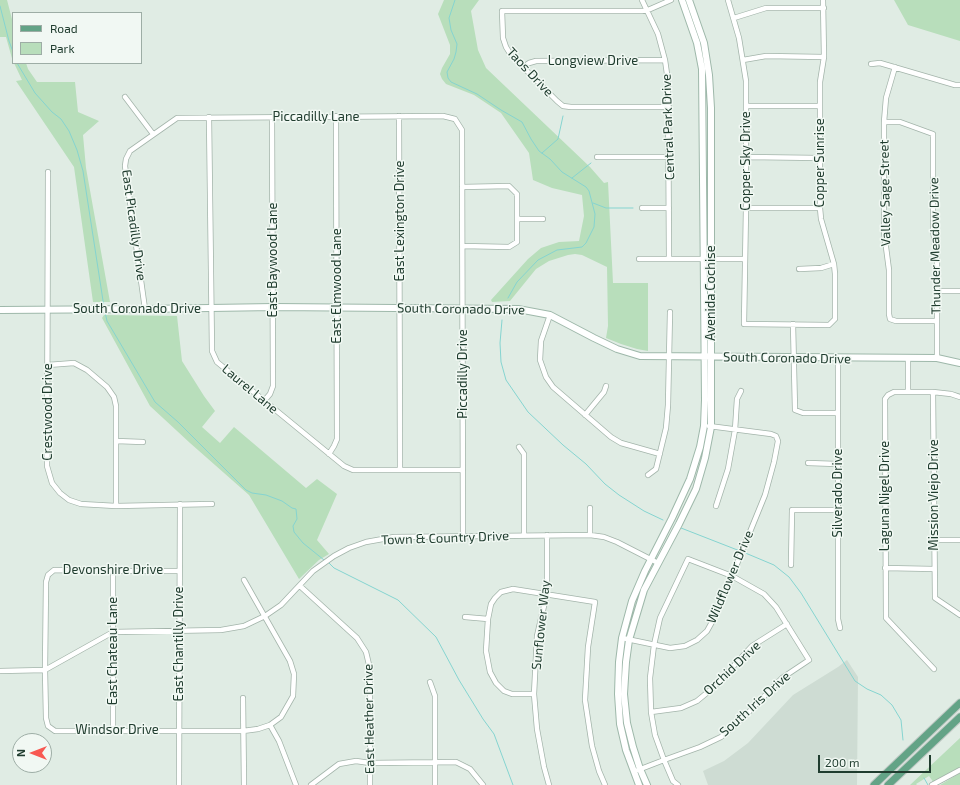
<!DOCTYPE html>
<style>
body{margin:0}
#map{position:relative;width:960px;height:785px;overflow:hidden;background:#e0ece4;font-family:"Exo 2",sans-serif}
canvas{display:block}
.legend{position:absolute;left:12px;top:12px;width:130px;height:52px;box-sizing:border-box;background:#f1f8f3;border:1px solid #9dada5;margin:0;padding:5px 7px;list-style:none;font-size:12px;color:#203d2f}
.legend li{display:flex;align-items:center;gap:8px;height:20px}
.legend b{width:20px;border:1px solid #9dada5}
.north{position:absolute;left:12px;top:733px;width:40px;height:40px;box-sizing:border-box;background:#f1f8f3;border:1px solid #9dada5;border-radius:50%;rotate:270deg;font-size:11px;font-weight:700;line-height:16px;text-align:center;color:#203d2f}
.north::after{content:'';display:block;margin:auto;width:14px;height:18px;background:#f85952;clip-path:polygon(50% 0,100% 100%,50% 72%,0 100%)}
.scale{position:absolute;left:818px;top:755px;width:113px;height:18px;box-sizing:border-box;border:2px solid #203d2f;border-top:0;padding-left:5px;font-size:12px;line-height:14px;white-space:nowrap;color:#203d2f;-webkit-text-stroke:3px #f1f8f3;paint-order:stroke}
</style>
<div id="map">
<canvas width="960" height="785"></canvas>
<ul class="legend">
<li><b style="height:5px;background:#63a386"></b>Road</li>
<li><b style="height:11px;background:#b8debb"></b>Park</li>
</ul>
<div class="north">N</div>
<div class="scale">200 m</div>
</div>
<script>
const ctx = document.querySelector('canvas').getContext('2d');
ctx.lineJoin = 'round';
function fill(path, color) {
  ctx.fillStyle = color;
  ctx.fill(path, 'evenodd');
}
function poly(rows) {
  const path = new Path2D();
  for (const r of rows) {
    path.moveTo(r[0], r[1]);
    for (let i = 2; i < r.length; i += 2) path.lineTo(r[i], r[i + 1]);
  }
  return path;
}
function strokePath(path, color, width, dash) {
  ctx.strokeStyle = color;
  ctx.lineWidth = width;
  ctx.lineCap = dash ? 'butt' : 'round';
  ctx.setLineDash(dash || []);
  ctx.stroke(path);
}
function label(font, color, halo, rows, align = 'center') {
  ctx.font = font + ' "Exo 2",sans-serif';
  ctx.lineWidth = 3;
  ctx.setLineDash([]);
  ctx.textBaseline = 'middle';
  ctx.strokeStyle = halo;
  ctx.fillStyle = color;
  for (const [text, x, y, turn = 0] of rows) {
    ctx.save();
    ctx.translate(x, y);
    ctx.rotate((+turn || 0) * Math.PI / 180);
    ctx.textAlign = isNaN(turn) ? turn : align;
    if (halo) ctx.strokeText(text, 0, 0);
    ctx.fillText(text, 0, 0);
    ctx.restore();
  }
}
fill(poly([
 [847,660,858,677,857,785,708,785,703,771,724,761,748,743,793,695,838,667]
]), '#cedcd3');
fill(poly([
 [0,0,7,0,13,23,13,62,6,37,0,37],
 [444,0,479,0,471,11,478,50,486,68,590,167,604,183,608,182,613,283,648,283,648,351,637,349,621,344,606,338,608,326,607,267,582,255,575,254,568,255,549,261,536,269,510,301,492,302,491,300,528,259,541,248,559,242,579,241,584,216,582,195,552,188,533,180,529,153,501,113,474,95,446,84,442,79,440,74,442,68,450,54,450,45,438,14],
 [894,0,960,0,960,41,908,25],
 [14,63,26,63,28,69,37,82,75,82,78,112,99,121,83,135,86,168,110,302,93,302,74,167,16,81,22,80],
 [104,315,177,316,182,361,204,396,215,411,202,427,220,443,234,427,306,488,317,479,337,494,317,540,329,554,319,560,299,579,249,495,190,443,150,406,102,318],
 [960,738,960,769,934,783,929,776,916,784,917,785,910,785],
 [960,773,960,785,940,785]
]), '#b8debb');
strokePath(poly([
 [455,0,449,18,451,30,457,44,456,52,454,59,447,72,448,78,451,82,477,94,501,110,522,122,531,139,539,151,550,159,562,172,586,187,589,191,595,214,594,227,586,243,582,247,557,250,538,260,517,282,508,298],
 [0,6,9,41,13,52],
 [17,63,35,93,52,112,61,119,69,131,77,150,83,171,104,307],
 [542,153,558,139,563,116],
 [572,178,591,163],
 [593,203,606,208,633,208],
 [105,312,107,321,155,402,178,422,246,490,252,493,266,495,282,501,292,508,296,509,297,519,293,526,294,532,303,543,324,560],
 [502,320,500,343,501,362,506,380,528,412,563,445,586,464,605,484,619,495,644,511,663,520],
 [681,528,740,551],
 [743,552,774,565,789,577,801,593,855,681,867,689,881,695,892,705,901,720,903,740],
 [329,563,334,568,398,600,436,637,459,680,483,719,494,734,513,785],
 [924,778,928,785]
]), '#85d4d0', 1);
const street = poly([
 [642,0,658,34,665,60,668,81,669,259],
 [728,0,739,38,746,81,746,208,744,324,829,325,835,319,835,274,834,264,821,219,820,208,820,82,824,57,823,0],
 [734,18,766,8,824,8],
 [743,60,766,56,824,57],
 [871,64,880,63,955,85,960,85],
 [523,67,529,63,536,61,665,60],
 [895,67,886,98,884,122,884,232,889,270,889,314,890,319,896,321,936,321],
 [125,97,153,134],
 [746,106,820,106],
 [669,107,571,107,563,106,557,101,511,55,506,47,503,38,502,11,642,11,648,10,671,0],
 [399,116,400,470],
 [209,117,212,351,217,362,344,466,353,470,463,470],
 [884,122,900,122,933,134,933,230,937,260,937,358],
 [597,157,669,157],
 [746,157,820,158],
 [48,172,47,466,52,483,60,493,69,500,81,504,116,506,212,504],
 [462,187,509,186,517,194,517,242,509,247,463,246],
 [642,208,669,208],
 [746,208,820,208],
 [518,219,543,219],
 [639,259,745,259],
 [799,269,821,268,834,264],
 [936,291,960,291],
 [145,309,125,166,126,159,130,151,177,118,443,116,455,119,462,130,463,536],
 [550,315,541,341,540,360,546,377,553,387,611,437,621,443,660,454],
 [793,324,795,410,803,413,838,413],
 [838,358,838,619,840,628],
 [48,365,74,363,87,370,107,387,114,397,116,406,116,506],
 [908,391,908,358],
 [933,392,935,598,960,615],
 [264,401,270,394,273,386,272,117],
 [585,415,604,392,606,386],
 [116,441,143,442],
 [519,447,524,454,524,536],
 [329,454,334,446,337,439,336,116],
 [808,463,837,464],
 [648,475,656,469,666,428,668,405,670,312],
 [716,506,728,469,735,430,737,399,741,391],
 [547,535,547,593,537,636,534,694,537,729,544,767,549,785],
 [590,535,590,508],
 [934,540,960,540],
 [791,565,792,510,837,510],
 [885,568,934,569],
 [179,571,113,571,54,570,48,575,46,582,45,670,46,718,48,726,55,731,243,731,258,729,270,725,281,717,293,696,294,674,290,661,244,580],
 [300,586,357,638,366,652,370,669,370,785],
 [465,617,488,619],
 [622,638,670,648,685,646,697,640,707,631,712,622,732,576,765,495,774,462,778,441,776,436,771,434,709,426],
 [934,669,886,618,885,399,888,395,894,392,933,392,951,394,960,397],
 [0,671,45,670,113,632,221,630,244,626,265,616,281,605,313,571,334,556,349,548,366,542,394,537,590,535,604,537,617,542,658,563],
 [430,682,435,696,435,785],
 [534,694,512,694,504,691,496,683,490,672,486,651,488,619,491,604,495,598,501,592,513,589,595,602,588,647,585,700,592,746,599,771,605,785],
 [243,698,244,785],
 [651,712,681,708,697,701,714,687,752,646,787,624],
 [270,725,279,741,296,785],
 [113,730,113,571],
 [638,770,664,760,700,747,721,737,743,718,782,678,809,660,776,607,764,594,732,576,688,559,660,618,654,645,650,678,651,712,655,735,664,760,673,781,678,785],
 [179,785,180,504],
 [311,785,339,764,356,761,370,763,456,762,470,769,483,785],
 [932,785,960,770]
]);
const secondary = poly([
 [0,310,145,309,274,307,518,309,550,315,594,338,617,349,640,356,937,358,960,363],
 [639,785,626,750,620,724,618,694,619,662,622,638,632,601,645,571,672,518,690,479,700,447,704,426,705,400,702,69,697,43,682,0],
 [647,785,640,769,633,747,627,723,624,694,626,662,629,640,644,590,679,524,696,489,705,458,711,427,711,108,709,75,704,43,689,0]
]);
const primary = poly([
 [874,785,960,703],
 [888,785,960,717]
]);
strokePath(street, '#a3b4aa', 6);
strokePath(secondary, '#9eb8aa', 8);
strokePath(primary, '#c1c9c5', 9);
strokePath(street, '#fff', 4.5);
strokePath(secondary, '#fff', 6);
strokePath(primary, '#63a386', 7);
label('13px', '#203d2f', '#f1f8f3', [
 ["Longview Drive",593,61],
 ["Taos Drive",530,72,47],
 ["Piccadilly Lane",316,117],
 ["Central Park Drive",668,127,-92],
 ["Copper Sky Drive",746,161,-90],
 ["Copper Sunrise",820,163,-90],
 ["Valley Sage Street",885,193,-91],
 ["East Lexington Drive",400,221,-90],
 ["East Picadilly Drive",134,225,82],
 ["Thunder Meadow Drive",935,246,-91],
 ["East Baywood Lane",273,260,-90],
 ["East Elmwood Lane",337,286,-90],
 ["Avenida Cochise",711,293,-90],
 ["South Coronado Drive",137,309],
 ["South Coronado Drive",461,309,1],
 ["South Coronado Drive",787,358,1],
 ["Piccadilly Drive",463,374,-90],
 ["Laurel Lane",250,389,40],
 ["Crestwood Drive",48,412,-90],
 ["Silverado Drive",838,493,-90],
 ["Mission Viejo Drive",934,495,-90],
 ["Laguna Nigel Drive",885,496,-90],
 ["Town & Country Drive",445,538,-2],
 ["Devonshire Drive",113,570],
 ["Wildflower Drive",730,577,-67],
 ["Sunflower Way",541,625,-84],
 ["East Chantilly Drive",179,644,-90],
 ["East Chateau Lane",113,651,-90],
 ["Orchid Drive",732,668,-43],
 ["South Iris Drive",755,704,-42],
 ["East Heather Drive",369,719,-91],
 ["Windsor Drive",117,730]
]);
</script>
